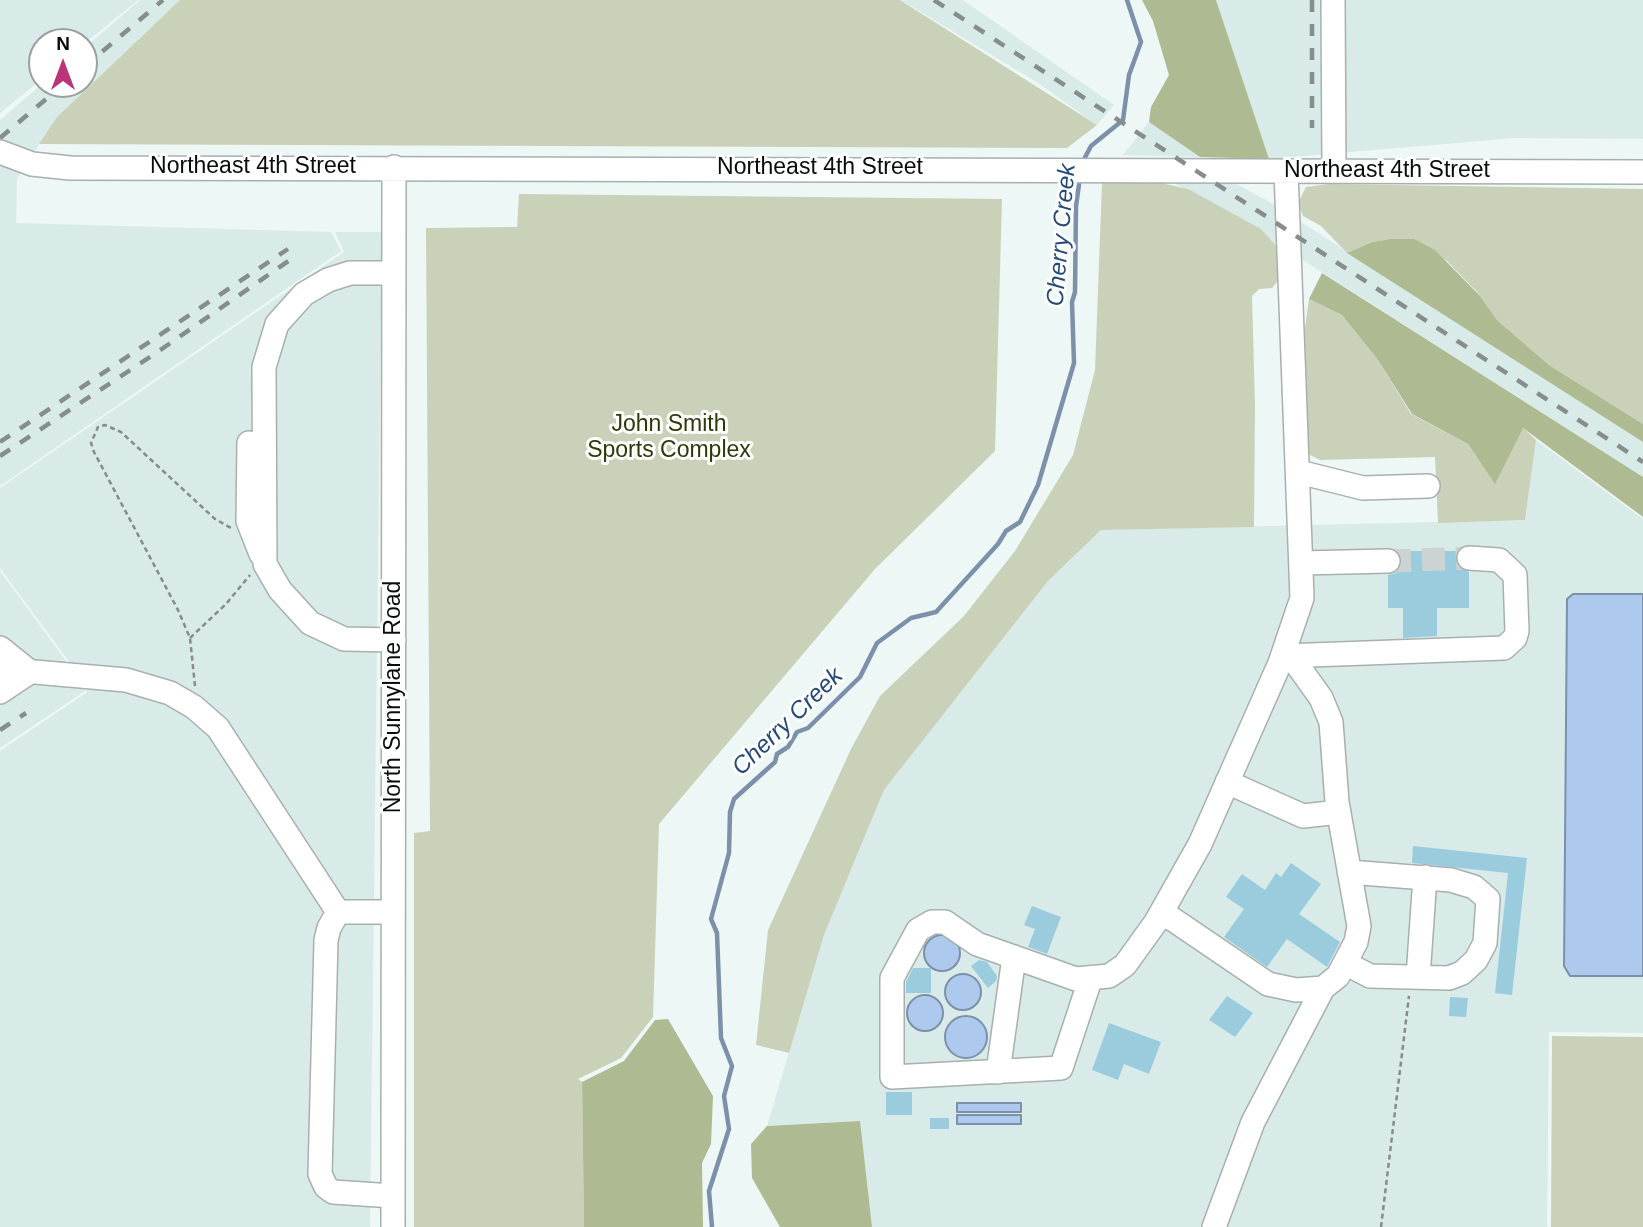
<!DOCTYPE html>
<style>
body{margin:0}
#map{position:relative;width:1643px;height:1227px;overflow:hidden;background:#edf7f5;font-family:Arial,sans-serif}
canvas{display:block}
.north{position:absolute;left:28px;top:28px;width:70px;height:70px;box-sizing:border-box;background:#fff;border:2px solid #9d9e9e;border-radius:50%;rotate:0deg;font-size:19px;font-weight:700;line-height:28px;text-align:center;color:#090c0c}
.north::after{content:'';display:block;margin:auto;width:24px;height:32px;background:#ba3477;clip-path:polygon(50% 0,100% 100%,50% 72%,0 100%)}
</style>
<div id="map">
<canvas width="1643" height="1227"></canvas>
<div class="north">N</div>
</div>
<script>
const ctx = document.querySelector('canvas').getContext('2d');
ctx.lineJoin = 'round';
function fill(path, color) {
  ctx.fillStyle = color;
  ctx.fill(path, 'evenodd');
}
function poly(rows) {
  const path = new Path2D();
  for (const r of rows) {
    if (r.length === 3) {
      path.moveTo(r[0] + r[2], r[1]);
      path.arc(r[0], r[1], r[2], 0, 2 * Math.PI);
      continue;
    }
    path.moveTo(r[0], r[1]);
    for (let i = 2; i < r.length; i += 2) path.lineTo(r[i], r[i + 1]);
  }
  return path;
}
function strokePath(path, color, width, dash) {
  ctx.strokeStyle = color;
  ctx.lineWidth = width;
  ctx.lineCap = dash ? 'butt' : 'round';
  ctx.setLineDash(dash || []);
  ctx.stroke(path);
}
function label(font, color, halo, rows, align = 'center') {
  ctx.font = font + ' Arial,sans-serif';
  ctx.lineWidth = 6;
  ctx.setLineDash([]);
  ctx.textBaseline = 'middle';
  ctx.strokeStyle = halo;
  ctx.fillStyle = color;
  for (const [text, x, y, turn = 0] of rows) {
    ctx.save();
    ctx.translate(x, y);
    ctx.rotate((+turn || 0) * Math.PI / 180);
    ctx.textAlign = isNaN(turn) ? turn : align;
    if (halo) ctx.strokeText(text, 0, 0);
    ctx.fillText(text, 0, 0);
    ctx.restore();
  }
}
fill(poly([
 [0,0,138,0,84,44,42,42,42,79,0,113],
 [140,0,180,0,57,117,17,179,16,223,331,232,341,251,0,486,0,120,42,84,84,84,84,48],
 [901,0,963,0,1114,105,1097,125,1038,83],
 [1216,0,1643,0,1643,139,1515,138,1269,159],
 [1149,122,1200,157,1123,155],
 [1162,177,1223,177,1279,207,1280,250,1261,229],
 [1298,220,1643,442,1643,477,1298,257],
 [335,232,382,232,370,1227,0,1227,0,751,86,693,87,686,0,568,0,488,344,252],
 [1536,440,1643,519,1643,1033,1549,1032,1547,1227,872,1227,859,1121,767,1126,824,935,884,790,1048,581,1101,530,1525,520],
 [0,571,85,687,85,691,0,748]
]), '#d9ebe8');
fill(poly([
 [180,0,900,0,1097,125,1067,148,39,144,57,117],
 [1102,183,1161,183,1188,189,1261,229,1280,250,1280,278,1272,288,1259,289,1252,296,1255,405,1254,527,1101,530,1048,581,884,790,824,935,789,1053,756,1045,768,930,851,749,880,696,964,616,1015,551,1073,455,1095,370],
 [1329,184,1643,189,1643,424,1549,365,1497,320,1477,292,1446,260,1390,239,1372,242,1347,253,1321,226,1303,216,1298,203,1306,187],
 [519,194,1002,199,995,451,875,569,659,824,653,1017,621,1058,578,1079,582,1082,584,1227,414,1227,414,833,430,831,426,228,517,227],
 [1309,299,1342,315,1378,360,1411,414,1468,444,1495,483,1522,427,1536,440,1525,520,1438,523,1435,457,1320,460,1308,454,1303,343],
 [1552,1036,1643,1037,1643,1227,1551,1227]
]), '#c9d1b8');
fill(poly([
 [1142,0,1216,0,1269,159,1200,157,1149,122,1151,107,1169,75,1153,21],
 [1390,239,1414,239,1435,250,1480,296,1497,320,1549,365,1643,424,1643,442,1347,253,1372,242],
 [1322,273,1643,477,1643,517,1523,428,1495,484,1468,444,1412,414,1378,360,1342,315,1309,299],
 [668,1019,713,1096,711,1144,702,1163,703,1227,584,1227,582,1082,624,1061,655,1020],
 [860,1121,872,1227,780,1227,752,1178,751,1144,767,1126]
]), '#aeba91');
const water = poly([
 [1573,594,1643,594,1643,976,1570,976,1564,966,1567,599,1573,594],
 [942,953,18],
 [963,992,18],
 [925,1013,18],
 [966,1037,21],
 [957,1103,1021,1103,1021,1112,957,1112,957,1103],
 [957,1115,1021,1115,1021,1124,957,1124,957,1115]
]);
fill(water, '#adc9ed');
strokePath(water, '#7c90aa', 2);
strokePath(poly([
 [1081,165,1091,146,1123,120,1129,75,1141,42,1127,0],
 [712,1227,709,1191,729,1129,724,1096,732,1066,721,1038,717,933,711,919,729,853,730,812,734,799,775,762,777,754,788,747,797,732,808,728,860,677,877,643,911,618,936,612,998,544,1006,531,1020,522,1038,485,1074,363,1072,302,1075,292,1076,206,1080,177]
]), '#7c90aa', 4.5);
fill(poly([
 [1398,551,1457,551,1457,565,1469,572,1469,608,1437,608,1437,636,1403,638,1403,608,1388,608,1388,575,1396,573,1402,561],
 [1413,846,1527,858,1512,995,1495,993,1508,873,1412,863],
 [1291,863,1321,884,1299,914,1340,942,1327,967,1287,939,1267,967,1224,937,1244,909,1226,897,1242,874,1265,890,1276,873,1281,877],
 [1032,906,1061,917,1047,954,1028,947,1035,929,1024,925],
 [979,960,987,962,997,976,996,981,988,988,971,966],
 [913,968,931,968,931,993,906,993,906,982],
 [1227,996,1253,1013,1235,1037,1209,1020],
 [1450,997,1468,998,1466,1017,1449,1016],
 [1109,1023,1161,1042,1149,1074,1124,1064,1118,1080,1092,1070],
 [886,1092,912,1092,912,1115,886,1115],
 [930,1118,949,1118,949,1129,930,1129]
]), '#9accde');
strokePath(poly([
 [1388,561,1469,558]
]), '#cbd4d2', 23, [23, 11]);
const minor = poly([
 [1333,0,1334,171],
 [0,152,32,164,70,168,1643,172],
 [249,443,248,521,261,554],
 [1299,472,1363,488,1428,486],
 [1301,563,1388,561],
 [394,640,344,639,310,623,280,590,265,564,264,367,277,324,304,294,328,280,350,273,394,273],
 [0,648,30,672,0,692],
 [1283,656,1504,648,1515,638,1517,631,1515,575,1499,560,1469,558],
 [0,669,126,680,170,693,194,707,218,728,338,912,393,912],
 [1227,782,1303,816,1339,812],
 [338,912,329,928,326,940,320,1174,326,1187,333,1192,393,1196],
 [1162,912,1268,984,1296,990,1323,988,1338,976,1356,942,1359,926,1337,802,1331,722,1321,698,1291,656],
 [1345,963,1370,976,1449,978,1462,973,1476,960,1485,943,1488,899,1474,887,1451,880,1349,872],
 [1418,977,1425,877],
 [1090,980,1061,1068,892,1077,892,978,918,930,932,922,945,922,977,944,1076,979,1109,976,1125,965,1156,922,1200,844,1280,663,1302,598,1286,171],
 [998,1072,1014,957],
 [393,1227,394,167],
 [1214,1227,1253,1122,1323,988]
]);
strokePath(minor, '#a7b0af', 26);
strokePath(poly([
 [190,638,226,604,250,575],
 [195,686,190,638,178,610,94,452,91,443,98,427,105,425,121,432,215,519,231,528],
 [1381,1227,1409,996]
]), '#858c8a', 2.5, [5, 3.5]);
strokePath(minor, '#fff', 23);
strokePath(poly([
 [934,0,1643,462],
 [1312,0,1312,128],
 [84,67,163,0],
 [0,138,64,84],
 [0,442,288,249],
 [0,456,156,353,297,255],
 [0,730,26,713]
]), '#868d8c', 4.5, [12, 12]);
label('23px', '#090c0c', '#fff', [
 ["Northeast 4th Street",253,167],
 ["Northeast 4th Street",820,168],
 ["Northeast 4th Street",1387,171],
 ["North Sunnylane Road",394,697,-90]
]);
label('23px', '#2e3907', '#fff', [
 ["John Smith",669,425],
 ["Sports Complex",669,451]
]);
label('italic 24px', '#244a77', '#fff', [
 ["Cherry Creek",1062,235,-85],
 ["Cherry Creek",788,722,-44]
]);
</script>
